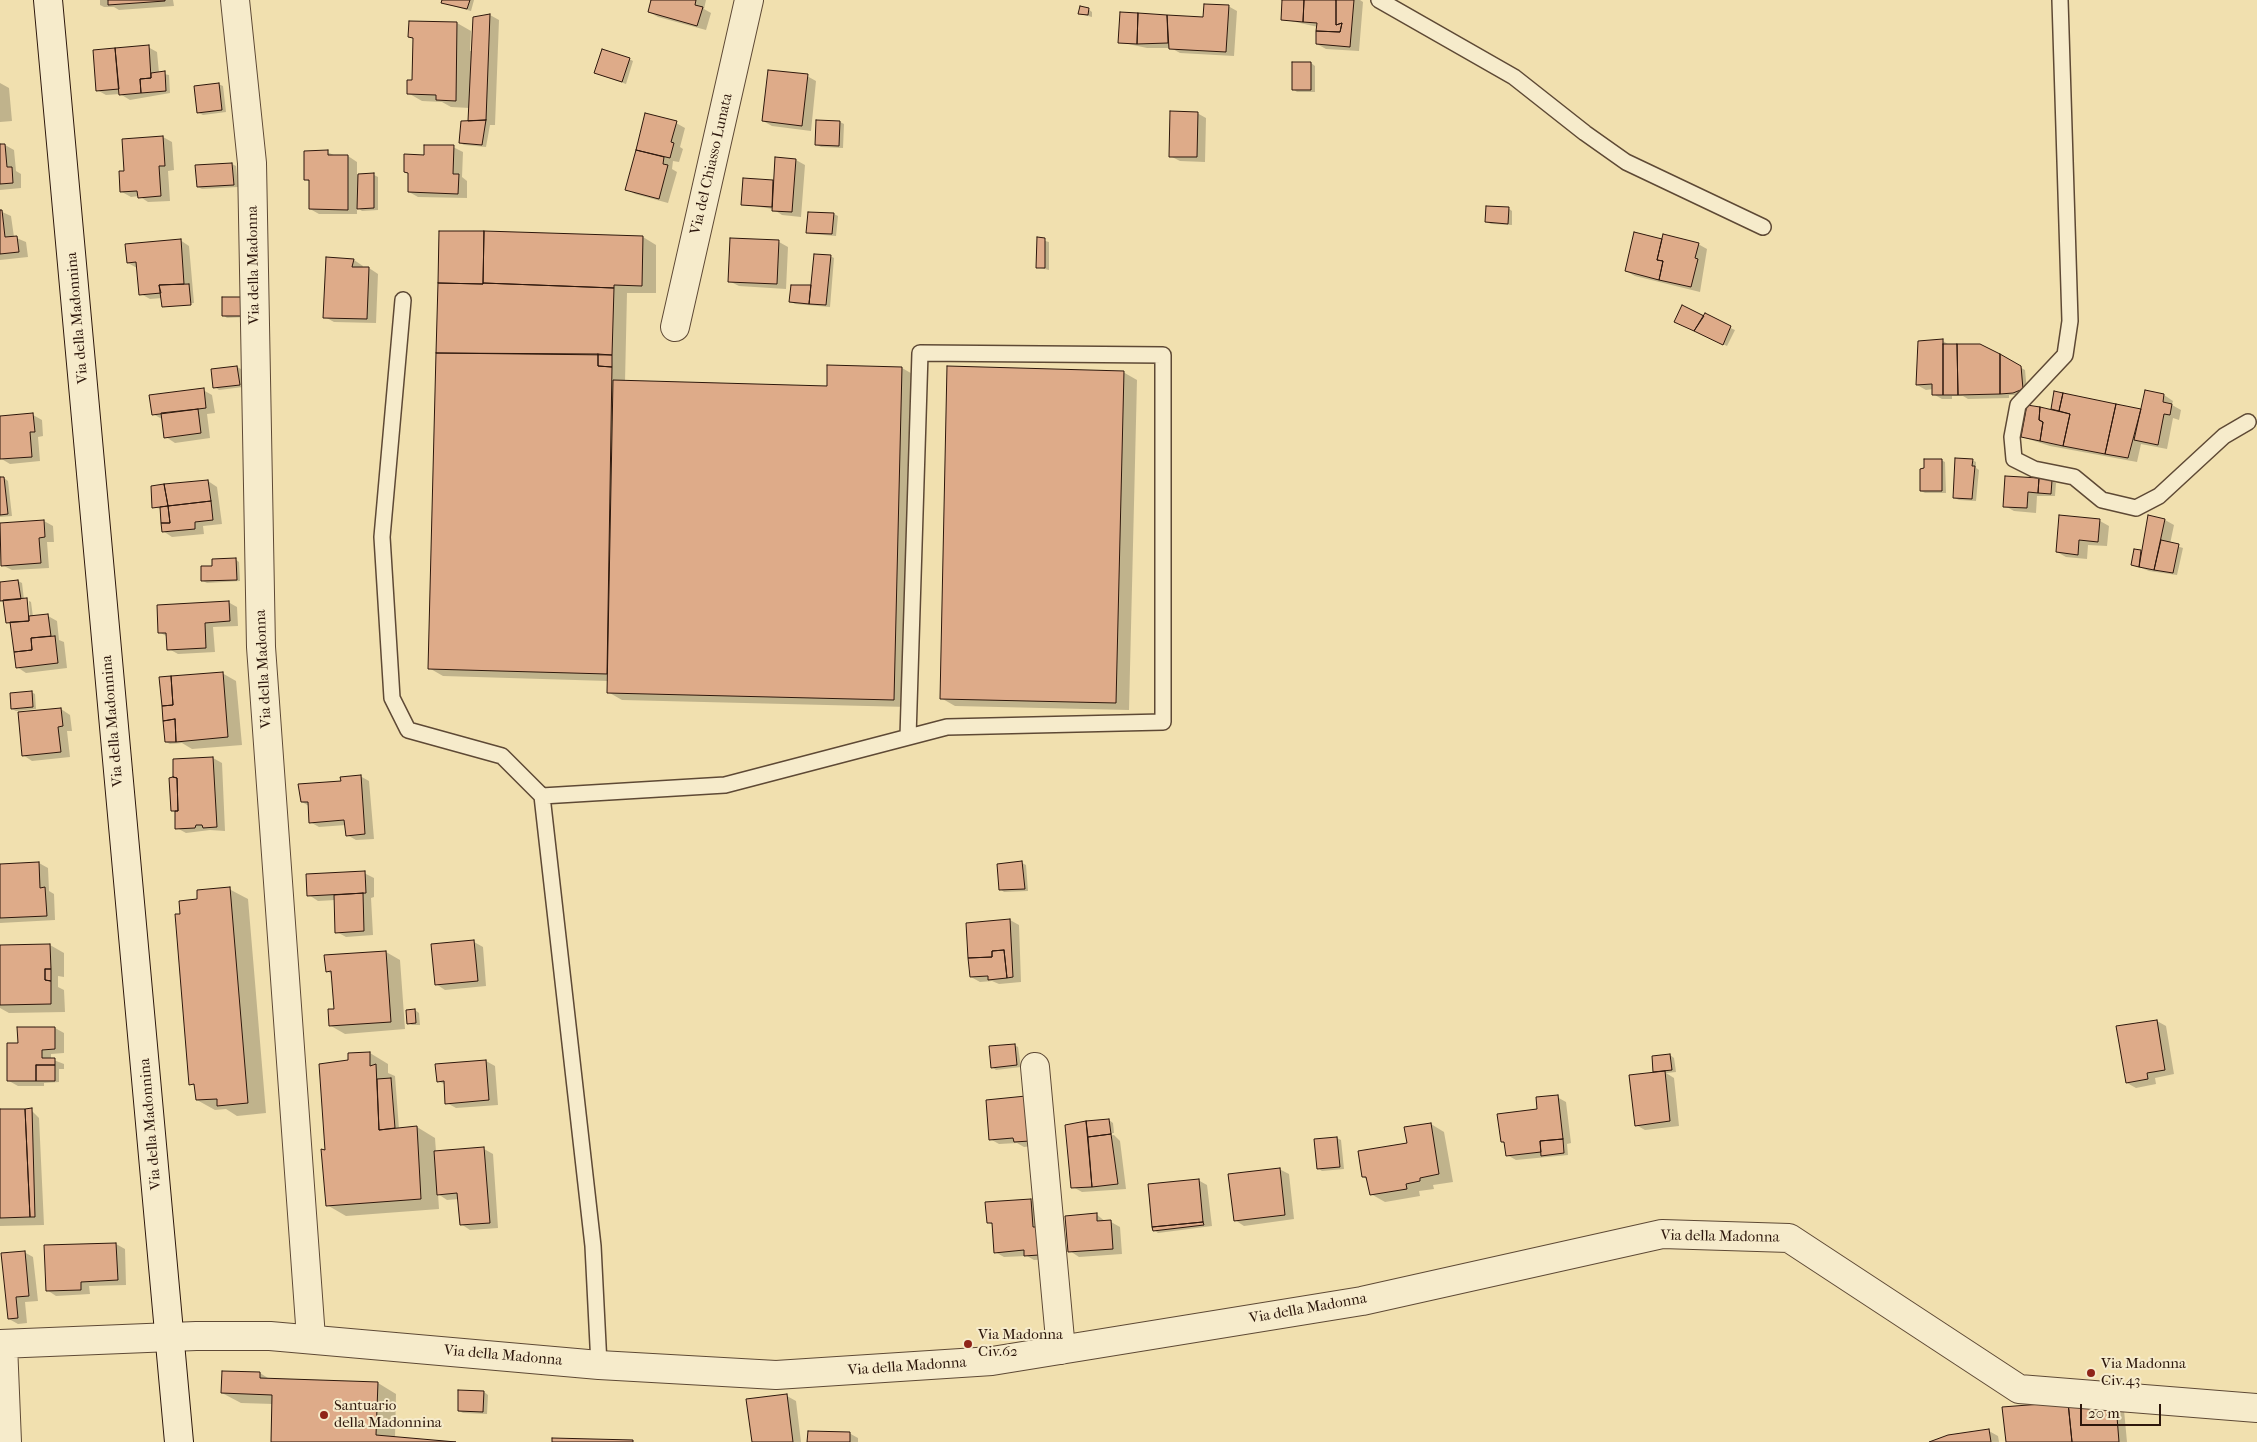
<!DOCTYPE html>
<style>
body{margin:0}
#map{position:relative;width:2257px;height:1442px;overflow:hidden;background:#f1e0af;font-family:"IM FELL French Canon",serif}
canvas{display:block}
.scale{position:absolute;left:2080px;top:1404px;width:81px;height:22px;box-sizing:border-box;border:2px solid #2d170c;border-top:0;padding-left:6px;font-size:15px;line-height:18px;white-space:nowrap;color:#2d170c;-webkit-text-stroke:4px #f6ebcb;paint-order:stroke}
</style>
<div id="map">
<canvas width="2257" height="1442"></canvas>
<div class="scale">20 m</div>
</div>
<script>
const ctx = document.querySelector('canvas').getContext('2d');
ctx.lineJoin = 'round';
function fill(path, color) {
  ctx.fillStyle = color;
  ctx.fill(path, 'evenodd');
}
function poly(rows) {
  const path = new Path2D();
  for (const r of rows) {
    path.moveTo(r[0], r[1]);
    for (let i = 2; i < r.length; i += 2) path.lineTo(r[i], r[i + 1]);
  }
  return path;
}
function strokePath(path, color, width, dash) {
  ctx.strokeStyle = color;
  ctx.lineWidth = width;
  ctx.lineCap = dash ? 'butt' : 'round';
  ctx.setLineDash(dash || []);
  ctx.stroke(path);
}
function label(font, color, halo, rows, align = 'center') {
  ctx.font = font + ' "IM FELL French Canon",serif';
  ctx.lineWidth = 4;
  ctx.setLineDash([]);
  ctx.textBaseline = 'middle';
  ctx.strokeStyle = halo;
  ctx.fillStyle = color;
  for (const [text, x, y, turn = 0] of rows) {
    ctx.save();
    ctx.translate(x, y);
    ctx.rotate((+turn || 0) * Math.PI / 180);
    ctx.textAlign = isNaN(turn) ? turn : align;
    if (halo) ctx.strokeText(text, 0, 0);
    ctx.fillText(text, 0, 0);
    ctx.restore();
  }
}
fill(poly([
 [100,0,173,0,174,6,119,10,114,7,104,7,100,5],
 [443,0,474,0,471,11,446,4,442,2],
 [653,0,706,0,704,9,711,13,706,30,658,17,649,12],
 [1283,0,1360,0,1363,2,1359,51,1326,49,1317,44,1318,27,1282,19],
 [1228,6,1237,11,1234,56,1180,53,1171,48,1147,48,1119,42,1121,13,1205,18],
 [1088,9,1092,12,1092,17,1080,14],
 [490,15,499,20,495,125,490,125,486,147,464,145,460,143,472,122,470,108,451,107,442,102,422,101,408,93,413,82,414,39,409,37,457,23,471,31,470,51,473,51,474,18],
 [148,47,157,52,159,73,169,75,170,93,130,100,120,94,106,95,97,90],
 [629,59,633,61,626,84,600,75],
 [1293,63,1311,63,1315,66,1315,92,1297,92,1293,89],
 [807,76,816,81,811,131,772,126,763,121],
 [0,83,9,88,12,121,0,122],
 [218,84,223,86,226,112,203,115,199,113],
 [1197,113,1206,118,1205,162,1180,161,1170,156],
 [646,114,676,123,685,128,680,147,683,149,679,162,673,161,672,169,677,172,668,203,635,194,626,189],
 [840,122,844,124,843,148,821,147,817,145],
 [163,137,172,142,174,170,168,171,170,201,148,202,139,196,131,197,122,192,126,172],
 [0,145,5,145,14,150,16,171,21,174,21,188,0,190],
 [453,147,463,152,462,177,467,181,467,198,418,197,409,192,425,156],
 [327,152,336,156,348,156,357,162,357,175,374,175,378,177,378,210,362,211,357,207,357,214,319,214,310,209,310,182,305,179],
 [796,160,805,165,801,217,782,215,773,209,742,204,773,182,775,183],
 [232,164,236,166,238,187,202,189,198,187],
 [1508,208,1512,211,1512,225,1491,224,1487,222],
 [0,211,11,216,14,237,26,242,28,257,0,260],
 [834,214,838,216,836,236,811,234,807,232],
 [440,232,643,237,656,245,656,293,627,293,625,382,828,387,902,368,916,376,908,707,622,700,608,692,608,681,443,676,429,668],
 [1038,239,1049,242,1049,270,1037,267],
 [180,240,189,246,194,303,165,306,165,308,162,298,150,299,141,294,137,268,128,263],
 [731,240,779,242,788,247,786,289,739,286,729,281],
 [1698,244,1707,249,1700,292,1635,276,1626,271],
 [830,256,834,258,830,307,795,304,790,301,812,286],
 [354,260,363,266,362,268,369,268,378,274,376,323,334,322,325,317],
 [223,298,246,317,227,318,223,315],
 [1682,307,1735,330,1727,346,1679,323],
 [1943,341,1951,346,1980,345,2025,370,2027,391,2018,395,2009,395,2009,398,1968,399,1963,396,1952,396,1952,399,1942,399,1933,394,1933,389,1926,390,1917,385],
 [237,367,241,369,243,387,219,390,215,387],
 [1123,372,1137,380,1129,710,955,706,941,698],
 [203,390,212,395,215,413,207,414,210,438,175,443,166,437,162,419,153,414],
 [2146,392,2164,395,2173,401,2172,405,2181,410,2179,420,2173,418,2167,449,2141,444,2137,462,2050,446,2022,437,2057,412,2052,409,2142,411],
 [33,415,42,420,43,436,38,437,40,461,10,464,0,458,0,417],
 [1941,460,1945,462,1946,493,1925,493,1921,491],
 [1972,460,1976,462,1976,468,1979,470,1976,501,1959,500,1955,498],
 [2007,477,2051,481,2056,483,2055,496,2037,496,2036,513,2014,511,2005,506],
 [4,478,8,481,12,516,0,517,0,479],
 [208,481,217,487,222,524,203,526,204,534,172,537,163,531,161,509,153,507],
 [2149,517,2165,520,2174,525,2170,544,2183,548,2177,575,2149,571,2132,564,2135,550,2143,552],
 [44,521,53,526,54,542,47,542,49,568,12,570,2,565,0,524],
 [2100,521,2109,526,2107,546,2088,545,2087,559,2066,557,2057,552],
 [235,559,239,562,240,581,207,583,203,581],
 [18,581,22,583,24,600,29,600,26,600,28,617,30,617,29,601,31,602,33,617,48,616,57,621,59,640,64,642,67,668,26,673,17,667,12,625,7,622,5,602,0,601,0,583],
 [228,602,237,607,238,626,213,627,215,652,178,654,169,649,168,637,159,632],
 [222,673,236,681,242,745,192,749,182,743,170,744,166,742],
 [31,692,35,694,36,709,16,711,12,709],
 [61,709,70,715,72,731,67,731,70,757,32,761,23,755],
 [213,758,222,763,225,831,210,830,186,833,177,828,176,812,172,810],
 [360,776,369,781,374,839,356,840,347,835,346,825,319,827,310,822,309,806,302,802,343,782],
 [39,863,48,868,49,891,54,894,55,920,0,923,0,866],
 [1022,863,1026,865,1028,891,1004,892,1000,889],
 [364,873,374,878,374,897,371,898,373,935,346,937,337,932,335,900,318,901,309,895],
 [229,889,248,899,266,1113,237,1116,226,1109,215,1110,197,1100,196,1087,191,1084,181,915,199,900],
 [1010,920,1019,925,1021,982,999,984,992,981,980,982,971,977],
 [474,942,483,947,486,986,445,990,436,984],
 [50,945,64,953,64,977,58,976,58,987,64,990,65,1012,9,1013,0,1008,0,946],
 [386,952,400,960,405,1029,345,1034,331,1026,336,1010,333,975,327,971],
 [415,1010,419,1013,420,1025,412,1025,408,1023],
 [2157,1021,2166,1026,2174,1074,2155,1078,2156,1084,2136,1088,2127,1083],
 [55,1028,64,1033,64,1053,51,1054,51,1059,64,1064,64,1069,59,1069,59,1082,44,1083,44,1086,18,1086,9,1081,19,1044],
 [1014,1045,1018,1047,1021,1067,996,1070,992,1067],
 [370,1053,388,1064,388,1073,395,1076,399,1129,417,1127,435,1138,436,1152,484,1149,493,1154,498,1228,470,1230,461,1224,459,1199,447,1200,438,1194,439,1209,346,1216,327,1205,326,1152,349,1061],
 [1670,1055,1674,1058,1676,1072,1666,1073,1674,1078,1679,1126,1645,1130,1636,1125,1657,1073,1655,1072],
 [486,1061,495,1066,498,1105,456,1108,447,1103,446,1085,438,1081],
 [1557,1097,1566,1102,1571,1143,1567,1144,1568,1155,1516,1160,1507,1155,1505,1144,1502,1142],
 [987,1101,1039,1145,1024,1147,1017,1143,999,1144,990,1139],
 [31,1110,39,1118,44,1225,0,1226,0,1111],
 [1109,1120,1113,1123,1114,1133,1096,1135,1096,1137,1114,1135,1120,1141,1126,1189,1082,1192,1073,1187,1067,1126],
 [1431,1124,1444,1132,1453,1182,1433,1185,1434,1189,1419,1191,1420,1196,1385,1202,1371,1194,1368,1180,1363,1177,1409,1144],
 [1337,1138,1341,1140,1344,1169,1322,1171,1318,1168],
 [1279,1169,1289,1174,1294,1219,1244,1226,1235,1220],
 [1198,1180,1207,1185,1212,1226,1158,1233,1154,1230],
 [1030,1200,1039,1205,1048,1259,1034,1260,1027,1256,1004,1257,995,1252,993,1225,988,1222],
 [1096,1214,1106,1222,1111,1222,1120,1227,1122,1254,1079,1257,1070,1251],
 [116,1244,125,1249,126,1285,89,1286,90,1294,56,1296,47,1290],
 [24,1252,33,1257,38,1301,25,1302,27,1323,18,1324,9,1319],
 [260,1373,271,1380,378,1383,396,1394,395,1438,454,1442,272,1442,273,1404,241,1403,222,1393],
 [484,1392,488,1395,487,1414,463,1413,459,1411],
 [787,1396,796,1401,801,1442,753,1442],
 [2003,1408,2124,1410,2127,1442,2008,1442],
 [1989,1431,1998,1436,1999,1442,1932,1442],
 [849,1433,858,1438,858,1442,809,1442]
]), '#0003');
const building = poly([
 [108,0,165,0,165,1,108,5,108,0],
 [442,0,470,0,467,9,441,3,442,0],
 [651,0,696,0,695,5,703,7,697,26,648,12,651,0],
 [1282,0,1304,0,1303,22,1281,20,1282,0],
 [1304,0,1336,0,1336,25,1342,23,1340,32,1316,31,1317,23,1303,22,1304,0],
 [1336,0,1354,0,1350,47,1316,44,1316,31,1340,32,1342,23,1336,25,1336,0],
 [1204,4,1229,5,1226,52,1169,49,1167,15,1203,17,1204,4],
 [1080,6,1089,8,1088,15,1078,14,1080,6],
 [1120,12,1138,13,1137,44,1118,43,1120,12],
 [1138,13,1167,15,1168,43,1137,44,1138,13],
 [490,14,486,120,468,121,473,17,490,14],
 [409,21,457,22,456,101,436,100,436,95,407,94,407,80,412,80,413,38,408,37,409,21],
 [149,45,151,78,140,79,141,93,119,95,115,48,149,45],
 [115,48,119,89,96,91,93,50,115,48],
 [602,49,630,58,622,82,594,73,602,49],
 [1292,62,1311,62,1311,90,1292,90,1292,62],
 [768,70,808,74,802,126,762,121,768,70],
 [165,71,166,91,141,93,140,79,151,78,151,73,165,71],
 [219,83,222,110,197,113,194,86,219,83],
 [1170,111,1198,112,1197,157,1169,157,1170,111],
 [645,113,677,121,671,142,674,143,670,158,636,150,645,113],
 [486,120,482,145,459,143,461,121,486,120],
 [816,120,840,121,839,146,815,145,816,120],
 [163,136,165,166,159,166,161,196,138,198,137,191,120,192,119,171,124,171,122,139,163,136],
 [0,144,5,144,7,167,12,167,13,183,0,184,0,144],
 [424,145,454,145,453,174,459,174,458,194,408,192,408,173,404,172,404,154,424,155,424,145],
 [328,150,328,155,348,155,348,210,309,209,309,180,304,180,304,151,328,150],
 [636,150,664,157,663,164,668,165,659,199,625,190,636,150],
 [775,157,796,159,792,212,772,211,775,157],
 [232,163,234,185,197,187,195,165,232,163],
 [374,173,374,208,357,209,358,174,374,173],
 [743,178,773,180,772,207,741,205,743,178],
 [1486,206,1509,207,1508,224,1485,222,1486,206],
 [0,210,2,210,5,237,17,236,19,252,0,254,0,210],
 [808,212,834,213,832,234,806,233,808,212],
 [439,231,484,231,483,284,438,283,439,231],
 [484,231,643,236,642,286,614,285,614,288,483,283,484,231],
 [1634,232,1662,239,1657,260,1663,261,1659,280,1625,271,1634,232],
 [1663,234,1699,243,1695,258,1698,259,1691,287,1659,280,1663,261,1657,260,1663,234],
 [1037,237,1045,238,1045,268,1036,268,1037,237],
 [730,238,779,240,777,284,728,282,730,238],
 [181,239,184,284,159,285,161,293,139,295,136,262,127,263,125,244,181,239],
 [814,254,831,255,826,305,809,304,814,254],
 [326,257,354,259,352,267,369,267,367,319,323,318,326,257],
 [438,283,483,284,483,283,614,288,612,355,436,353,438,283],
 [189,284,191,305,162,307,159,285,189,284],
 [791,285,811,285,809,304,789,302,791,285],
 [222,297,242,297,242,316,222,316,222,297],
 [1682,305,1704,316,1694,331,1674,322,1682,305],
 [1705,313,1731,326,1723,345,1694,331,1705,313],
 [1943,339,1943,395,1932,395,1932,384,1916,385,1918,341,1943,339],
 [1943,344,1957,344,1958,395,1943,395,1943,344],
 [1957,344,1980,344,2000,354,2000,394,1958,395,1957,344],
 [436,353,598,354,598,366,612,367,607,674,428,669,436,353],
 [598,354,612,355,612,367,598,366,598,354],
 [2000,354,2021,366,2023,389,2013,393,2000,394,2000,354],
 [827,365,902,367,894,700,607,693,613,380,827,386,827,365],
 [237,366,240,385,213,388,211,369,237,366],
 [947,366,1124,371,1116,703,940,699,947,366],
 [204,388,206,408,152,415,149,395,204,388],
 [2145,390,2164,394,2163,402,2172,404,2170,415,2164,414,2158,445,2134,440,2145,390],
 [2054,391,2063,393,2059,411,2051,409,2054,391],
 [2063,393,2116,404,2105,454,2063,446,2070,414,2059,411,2063,393],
 [2116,404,2141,409,2128,458,2105,454,2116,404],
 [2027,405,2040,407,2039,420,2043,422,2040,441,2021,437,2027,405],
 [2040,407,2070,414,2063,446,2040,441,2043,422,2039,420,2040,407],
 [198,409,201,433,164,438,161,413,198,409],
 [33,413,35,432,30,432,32,457,0,459,0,416,33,413],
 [1955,458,1973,459,1972,466,1975,466,1972,499,1953,498,1955,458],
 [1924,459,1942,459,1942,491,1920,491,1920,469,1924,468,1924,459],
 [2005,476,2039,478,2038,493,2028,492,2027,508,2003,507,2005,476],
 [0,477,4,477,8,514,0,515,0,477],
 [2039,478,2052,480,2051,494,2038,493,2039,478],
 [208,480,211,501,168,506,164,484,208,480],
 [164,484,168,506,152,508,151,486,164,484],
 [211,501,213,520,195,522,195,529,162,532,161,523,170,523,168,506,211,501],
 [168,506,170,523,161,523,160,507,168,506],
 [2059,515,2100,519,2098,542,2079,540,2078,555,2056,552,2059,515],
 [2148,515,2165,519,2154,570,2139,567,2148,515],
 [44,520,45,537,39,538,41,563,1,566,0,523,44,520],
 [2161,540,2179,544,2173,573,2154,570,2161,540],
 [2134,549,2141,550,2139,567,2131,565,2134,549],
 [236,558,237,580,201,581,201,566,212,566,212,559,236,558],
 [18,580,21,599,0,601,0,582,18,580],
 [27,598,29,621,6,623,3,600,27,598],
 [229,601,230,621,205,623,206,648,167,650,166,633,158,633,157,605,229,601],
 [48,614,51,636,31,638,32,650,14,652,10,622,29,621,29,616,48,614],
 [55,636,58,663,16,668,14,652,32,650,31,638,55,636],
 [223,672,228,737,176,742,175,719,163,721,162,706,173,705,171,676,223,672],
 [171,676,173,705,162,706,159,677,171,676],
 [32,691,33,707,11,709,10,693,32,691],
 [61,708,63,726,58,727,61,752,22,756,18,712,61,708],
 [175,719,176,742,165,742,163,721,175,719],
 [213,757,217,827,203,828,202,825,196,825,195,828,175,829,175,811,178,811,177,778,173,777,173,759,213,757],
 [361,775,365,834,346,836,344,820,309,823,308,802,301,802,298,784,341,781,340,777,361,775],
 [173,777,177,778,178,811,171,811,169,778,173,777],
 [1022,861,1025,889,999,890,997,864,1022,861],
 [39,862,40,888,45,887,47,916,0,918,0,864,39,862],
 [365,871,366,893,307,896,306,874,365,871],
 [230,887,248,1103,217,1106,217,1099,196,1100,194,1084,189,1085,175,914,180,914,179,901,197,899,197,890,230,887],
 [363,893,364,931,335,933,334,895,363,893],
 [1010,919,1013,977,1007,978,1004,950,992,951,992,957,968,958,966,923,1010,919],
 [474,940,478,981,435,985,431,944,474,940],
 [50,944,51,969,45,969,45,980,51,981,51,1004,0,1005,0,945,50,944],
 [1004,950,1007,978,988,980,988,976,970,977,968,958,992,957,992,951,1004,950],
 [386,951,391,1022,329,1026,328,1009,334,1009,331,971,326,972,324,955,386,951],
 [45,969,51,969,51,981,45,980,45,969],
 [415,1009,416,1023,407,1024,406,1010,415,1009],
 [2157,1020,2165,1070,2147,1073,2148,1079,2126,1083,2116,1026,2157,1020],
 [17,1027,55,1027,55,1049,42,1050,42,1058,55,1058,55,1065,36,1065,36,1081,7,1081,7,1043,18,1043,17,1027],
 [1015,1044,1017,1065,991,1068,989,1046,1015,1044],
 [370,1052,370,1066,376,1064,379,1130,417,1126,421,1199,326,1206,321,1149,325,1150,319,1064,348,1060,348,1053,370,1052],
 [1670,1054,1672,1070,1653,1072,1652,1056,1670,1054],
 [486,1060,489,1100,445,1104,444,1081,437,1082,435,1064,486,1060],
 [36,1065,55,1065,55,1081,36,1081,36,1065],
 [1665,1071,1670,1121,1635,1126,1629,1075,1665,1071],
 [391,1078,395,1128,379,1130,377,1079,391,1078],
 [1558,1095,1563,1139,1540,1141,1541,1152,1506,1156,1504,1142,1501,1142,1497,1114,1537,1109,1536,1097,1558,1095],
 [1026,1096,1030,1141,1014,1142,1013,1138,989,1140,986,1100,1026,1096],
 [32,1108,35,1217,30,1217,25,1109,32,1108],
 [0,1109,25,1109,30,1217,0,1218,0,1109],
 [1109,1119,1111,1134,1088,1137,1086,1121,1109,1119],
 [1086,1121,1092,1187,1071,1188,1065,1125,1086,1121],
 [1431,1123,1439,1174,1420,1178,1420,1181,1406,1184,1407,1189,1370,1195,1366,1177,1362,1177,1358,1151,1407,1143,1404,1127,1431,1123],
 [1111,1134,1118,1184,1092,1187,1088,1137,1111,1134],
 [1337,1137,1340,1167,1317,1169,1314,1139,1337,1137],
 [1563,1139,1564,1153,1541,1156,1540,1141,1563,1139],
 [484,1147,490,1223,460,1225,457,1193,437,1195,434,1151,484,1147],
 [1280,1168,1285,1215,1234,1221,1228,1174,1280,1168],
 [1199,1179,1203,1222,1152,1227,1148,1184,1199,1179],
 [1031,1199,1033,1227,1038,1227,1039,1255,1024,1256,1024,1250,994,1253,992,1223,987,1223,985,1202,1031,1199],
 [1097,1213,1097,1221,1111,1220,1113,1249,1068,1252,1065,1216,1097,1213],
 [1203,1222,1204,1225,1153,1231,1152,1227,1203,1222],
 [116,1243,118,1280,81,1282,81,1290,46,1291,44,1245,116,1243],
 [25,1251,29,1296,16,1297,18,1318,8,1319,1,1253,25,1251],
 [222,1371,260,1372,260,1378,378,1382,376,1435,456,1442,271,1442,272,1395,221,1393,222,1371],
 [458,1390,484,1391,483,1412,458,1411,458,1390],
 [787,1394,793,1442,752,1442,746,1399,787,1394],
 [2068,1402,2072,1442,2006,1442,2002,1407,2068,1402],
 [2068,1402,2116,1404,2119,1442,2072,1442,2068,1402],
 [1989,1429,1991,1442,1929,1442,1948,1435,1989,1429],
 [808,1431,850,1432,850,1442,807,1442,808,1431],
 [552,1438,633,1440,633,1442,552,1442,552,1438]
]);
fill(building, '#deab89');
strokePath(building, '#2d170c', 1);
const lane = poly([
 [1379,0,1514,77,1585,133,1626,162,1763,227],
 [2060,0,2070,321,2065,355,2018,405,2012,437,2014,459,2034,469,2074,477,2102,500,2136,508,2159,496,2224,436,2248,422],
 [403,300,382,537,392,698,408,730,502,756,542,796,593,1246,599,1365],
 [542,796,725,785,947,727,1163,722,1163,355,920,353,908,737]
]);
const street = poly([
 [235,0,252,163,261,647,311,1338],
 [675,327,749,0],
 [1035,1067,1061,1350],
 [0,1344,196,1336,270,1336,599,1365,776,1375,992,1361,1362,1301,1662,1234,1789,1238,2019,1389,2257,1408],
 [3,1344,7,1442]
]);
const secondary = poly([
 [48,0,179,1442]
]);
strokePath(lane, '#5e4935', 18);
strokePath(street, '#5e4935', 30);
strokePath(secondary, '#2d170c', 30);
strokePath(lane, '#f6ebcb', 15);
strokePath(street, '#f6ebcb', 28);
strokePath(secondary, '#f6ebcb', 28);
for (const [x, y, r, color] of [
 [968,1344,5,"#8f2418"],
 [2091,1373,5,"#8f2418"],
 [324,1415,5,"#8f2418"]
]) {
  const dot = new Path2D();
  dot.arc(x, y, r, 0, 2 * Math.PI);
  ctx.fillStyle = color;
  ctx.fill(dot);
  strokePath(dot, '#f6ebcb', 2);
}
label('15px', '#2d170c', '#f6ebcb', [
 ["Via del Chiasso Lunata",712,164,-77],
 ["Via della Madonna",254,265,-91],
 ["Via della Madonnina",78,318,-95],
 ["Via della Madonna",264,669,-93],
 ["Via della Madonnina",113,721,-95],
 ["Via della Madonnina",151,1124,-95],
 ["Via della Madonna",1720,1237,1],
 ["Via della Madonna",1308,1309,-10],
 ["Via della Madonna",503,1356,5],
 ["Via della Madonna",907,1367,-4]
]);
label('15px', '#2d170c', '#f6ebcb', [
 ["Via Madonna",978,1335],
 ["Civ.62",978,1352],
 ["Via Madonna",2101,1364],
 ["Civ.43",2101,1381],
 ["Santuario",334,1406],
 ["della Madonnina",334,1423]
], 'left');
</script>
